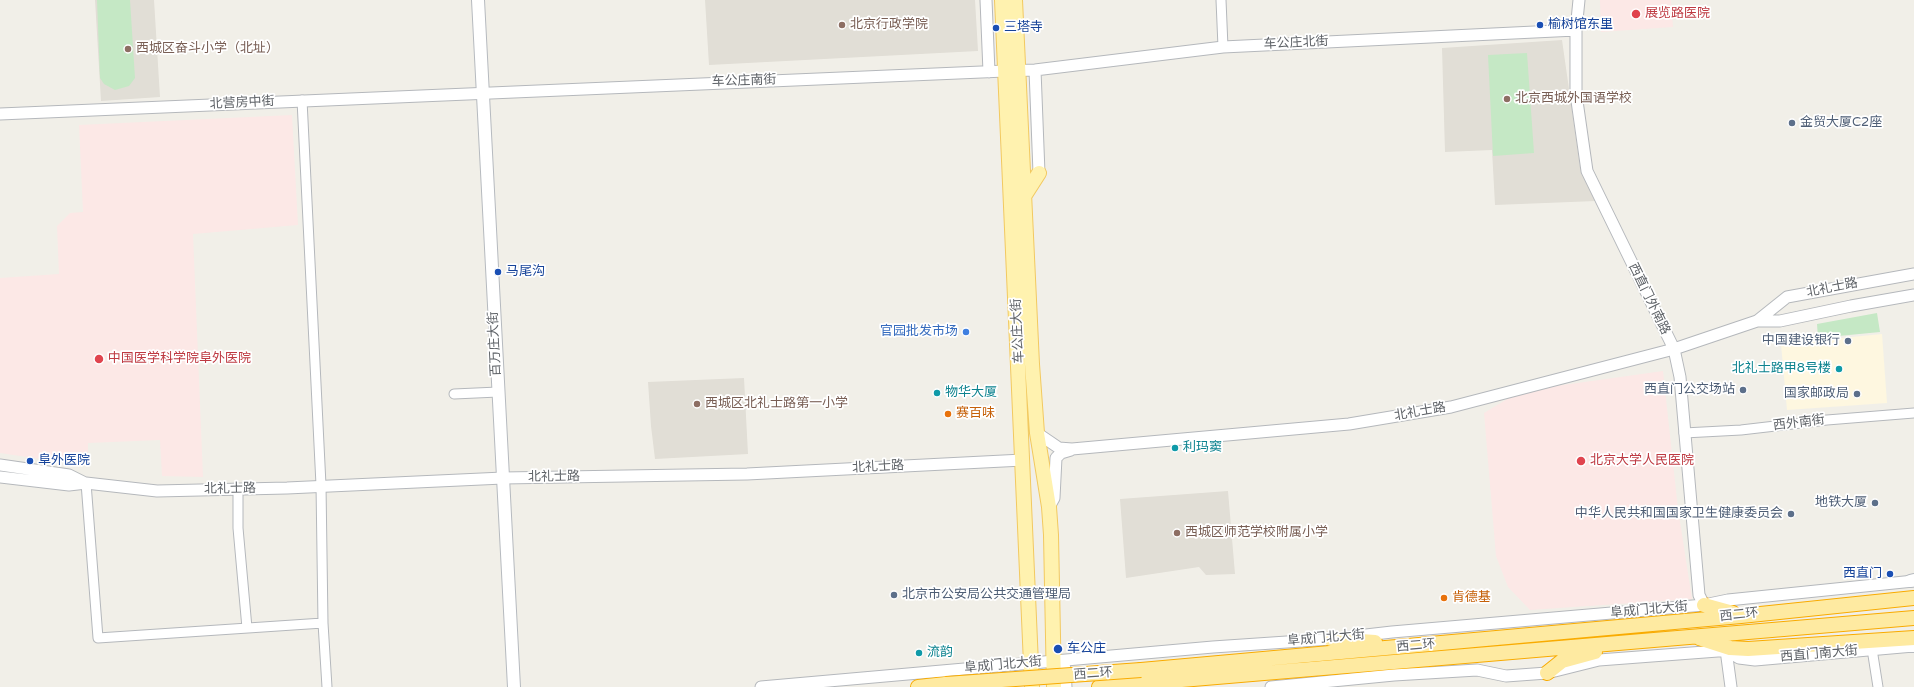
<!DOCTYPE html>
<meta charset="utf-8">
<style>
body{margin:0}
canvas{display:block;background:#f1efe8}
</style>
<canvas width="1914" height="687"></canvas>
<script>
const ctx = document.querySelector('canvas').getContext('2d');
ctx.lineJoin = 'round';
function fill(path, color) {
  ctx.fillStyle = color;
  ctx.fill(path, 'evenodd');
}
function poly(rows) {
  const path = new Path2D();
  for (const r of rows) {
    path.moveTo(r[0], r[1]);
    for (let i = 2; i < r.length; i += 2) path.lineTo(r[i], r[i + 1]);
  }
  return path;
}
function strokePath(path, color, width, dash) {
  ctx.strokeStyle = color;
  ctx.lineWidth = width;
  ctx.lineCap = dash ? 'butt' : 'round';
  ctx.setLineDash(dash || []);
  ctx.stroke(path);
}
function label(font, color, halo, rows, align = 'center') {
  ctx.font = font + ' "Varela Round","Noto Sans SC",sans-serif';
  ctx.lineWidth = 3.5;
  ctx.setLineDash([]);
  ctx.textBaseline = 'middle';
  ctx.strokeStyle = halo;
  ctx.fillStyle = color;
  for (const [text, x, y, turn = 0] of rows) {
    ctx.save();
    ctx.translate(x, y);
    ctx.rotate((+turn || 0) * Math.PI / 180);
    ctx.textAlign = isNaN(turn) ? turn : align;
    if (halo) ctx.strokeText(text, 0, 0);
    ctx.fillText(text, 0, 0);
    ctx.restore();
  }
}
fill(poly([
 [1882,334,1887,403,1787,410,1781,344]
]), '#fef7e0');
fill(poly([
 [95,0,154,0,160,97,101,101],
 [705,0,975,0,978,51,709,65],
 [1562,40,1581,173,1596,201,1495,205,1492,150,1445,152,1442,48],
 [744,378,748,454,655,459,651,426,648,382],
 [1228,491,1235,574,1206,575,1199,567,1126,578,1120,499]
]), '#e1ded6');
fill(poly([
 [1600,0,1671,0,1673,27,1601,32],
 [292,115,298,225,193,234,203,477,162,476,160,440,88,443,88,466,0,453,0,278,59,274,57,226,70,213,83,212,79,125],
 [1663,371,1678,509,1692,599,1530,610,1508,587,1496,556,1484,413,1509,398,1556,386]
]), '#fce8e6');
fill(poly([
 [97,0,130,0,135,78,129,86,115,90,104,84,100,78],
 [1527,53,1534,153,1493,156,1488,55],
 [1877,313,1880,332,1818,338,1817,324]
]), '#c5e8c5');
const minor = poly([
 [1221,0,1223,47],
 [302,100,321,485,323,623],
 [454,394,498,392],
 [1684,433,1741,430,1827,420,1914,413],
 [86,483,98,638,323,623,327,687],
 [238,489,238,528,247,628],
 [1872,649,1878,687]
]);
const tertiary = poly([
 [986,0,989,72],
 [1579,0,1576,30,1576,94,1587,171,1674,349,1680,377,1699,595,1704,605],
 [1035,70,1039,173],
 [0,114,1005,71,1035,70,1223,47,1576,30],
 [1757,321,1787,297,1914,274],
 [1037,433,1059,448,1072,449,1349,424,1451,407,1674,349,1757,321,1780,321,1851,306,1914,295],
 [0,465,69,475,85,483],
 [0,477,69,485,86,483,157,491,287,488,503,478,747,474,1023,460],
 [1049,507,1054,498,1056,458,1061,453,1071,450],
 [1726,650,1739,658,1755,660,1914,646],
 [1726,650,1731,687],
 [1065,668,1066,687],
 [761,687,1213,647,1331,639,1392,632,1704,605,1728,600,1914,581],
 [1271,687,1394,675,1477,670,1506,676,1547,673,1599,660,1731,650]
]);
const secondary = poly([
 [478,0,514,687],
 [1910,581,1914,580],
 [1909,646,1914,646]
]);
const primary = poly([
 [1002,0,1032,687],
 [1015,0,1032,364,1037,433,1049,507,1051,535,1054,687],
 [1023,198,1039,173]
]);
const trunk = poly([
 [1704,605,1733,613],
 [1699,638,1730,648,1748,649,1914,638],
 [1331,639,1375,642],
 [1141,670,1741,616,1914,598],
 [1547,673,1562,661,1595,652],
 [918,687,946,684],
 [1099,687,1914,618]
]);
strokePath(minor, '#b5b8bc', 11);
strokePath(tertiary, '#b5b8bc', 13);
strokePath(secondary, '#b6babf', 14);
strokePath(primary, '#f2c960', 16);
strokePath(trunk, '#f9ab00', 16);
strokePath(minor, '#fff', 9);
strokePath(tertiary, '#fff', 11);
strokePath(secondary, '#fff', 12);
strokePath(primary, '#fff2af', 14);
strokePath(trunk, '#feeaa1', 14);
const trunkBridge = poly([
 [946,684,1141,670]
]);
strokePath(trunkBridge, '#f9ab00', 16, []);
strokePath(trunkBridge, '#feeaa1', 14);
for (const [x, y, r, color] of [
 [1636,14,5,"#e0444e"],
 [842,25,4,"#8d6e63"],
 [1540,25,4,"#1a4fb4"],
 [996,28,4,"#1a4fb4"],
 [128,49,4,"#8d6e63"],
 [1507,99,4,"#8d6e63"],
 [1792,123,4,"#5c6f8a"],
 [498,272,4,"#1a4fb4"],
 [966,332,4,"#3f7fe0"],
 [1848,341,4,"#5c6f8a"],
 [99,359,5,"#e0444e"],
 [1839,369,4,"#0f9aa8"],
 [1743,390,4,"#5c6f8a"],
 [937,393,4,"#0f9aa8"],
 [1857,394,4,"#5c6f8a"],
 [697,404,4,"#8d6e63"],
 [948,414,4,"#e8710a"],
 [1175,448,4,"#0f9aa8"],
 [30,461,4,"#1a4fb4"],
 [1581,461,5,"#e0444e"],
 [1875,503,4,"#5c6f8a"],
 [1791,514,4,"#5c6f8a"],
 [1177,533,4,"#8d6e63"],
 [1890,574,4,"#1a4fb4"],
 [894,595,4,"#5c6f8a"],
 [1444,598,4,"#e8710a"],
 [1058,649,5,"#1a4fb4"],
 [919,653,4,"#0f9aa8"]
]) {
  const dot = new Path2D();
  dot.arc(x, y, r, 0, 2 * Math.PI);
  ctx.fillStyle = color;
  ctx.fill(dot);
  strokePath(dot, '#fff', 1.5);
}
label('13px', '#be3a42', '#fff', [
 ["展览路医院",1645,14],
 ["中国医学科学院阜外医院",108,359],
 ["北京大学人民医院",1590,461]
], 'left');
label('13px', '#785e54', '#fff', [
 ["北京行政学院",850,25],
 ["西城区奋斗小学（北址）",136,49],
 ["北京西城外国语学校",1515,99],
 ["西城区北礼士路第一小学",705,404],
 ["西城区师范学校附属小学",1185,533]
], 'left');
label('13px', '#164399', '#fff', [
 ["榆树馆东里",1548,25],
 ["三塔寺",1004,28],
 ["马尾沟",506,272],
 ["阜外医院",38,461],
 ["西直门",1882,574,"right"],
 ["车公庄",1067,649]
], 'left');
label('13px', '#5f6368', '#fff', [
 ["车公庄北街",1296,43,-3],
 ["车公庄南街",744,81,-2],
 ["北营房中街",242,103,-3],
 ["北礼士路",1832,288,-11],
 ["西直门外南路",1649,299,64],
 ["车公庄大街",1018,331,-93],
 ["百万庄大街",495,344,-93],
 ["北礼士路",1420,412,-10],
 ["西外南街",1799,423,-7],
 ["北礼士路",878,467,-3],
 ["北礼士路",554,477,-1],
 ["北礼士路",230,489,-1],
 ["阜成门北大街",1649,610,-5],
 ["西二环",1739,615,-6],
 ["阜成门北大街",1326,638,-5],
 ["西二环",1416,646,-5],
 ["西直门南大街",1819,654,-5],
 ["阜成门北大街",1003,665,-5],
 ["西二环",1093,674,-4]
]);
label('13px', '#4e5e75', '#fff', [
 ["金贸大厦C2座",1800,123,"left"],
 ["中国建设银行",1840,341],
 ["西直门公交场站",1735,390],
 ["国家邮政局",1849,394],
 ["地铁大厦",1867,503],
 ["中华人民共和国国家卫生健康委员会",1783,514],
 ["北京市公安局公共交通管理局",902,595,"left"]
], 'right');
label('13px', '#366cbe', '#fff', [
 ["官园批发市场",958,332]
], 'right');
label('13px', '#0d838f', '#fff', [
 ["北礼士路甲8号楼",1831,369,"right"],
 ["物华大厦",945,393],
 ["利玛窦",1183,448],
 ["流韵",927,653]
], 'left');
label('13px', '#c56008', '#fff', [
 ["赛百味",956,414],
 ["肯德基",1452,598]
], 'left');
</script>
